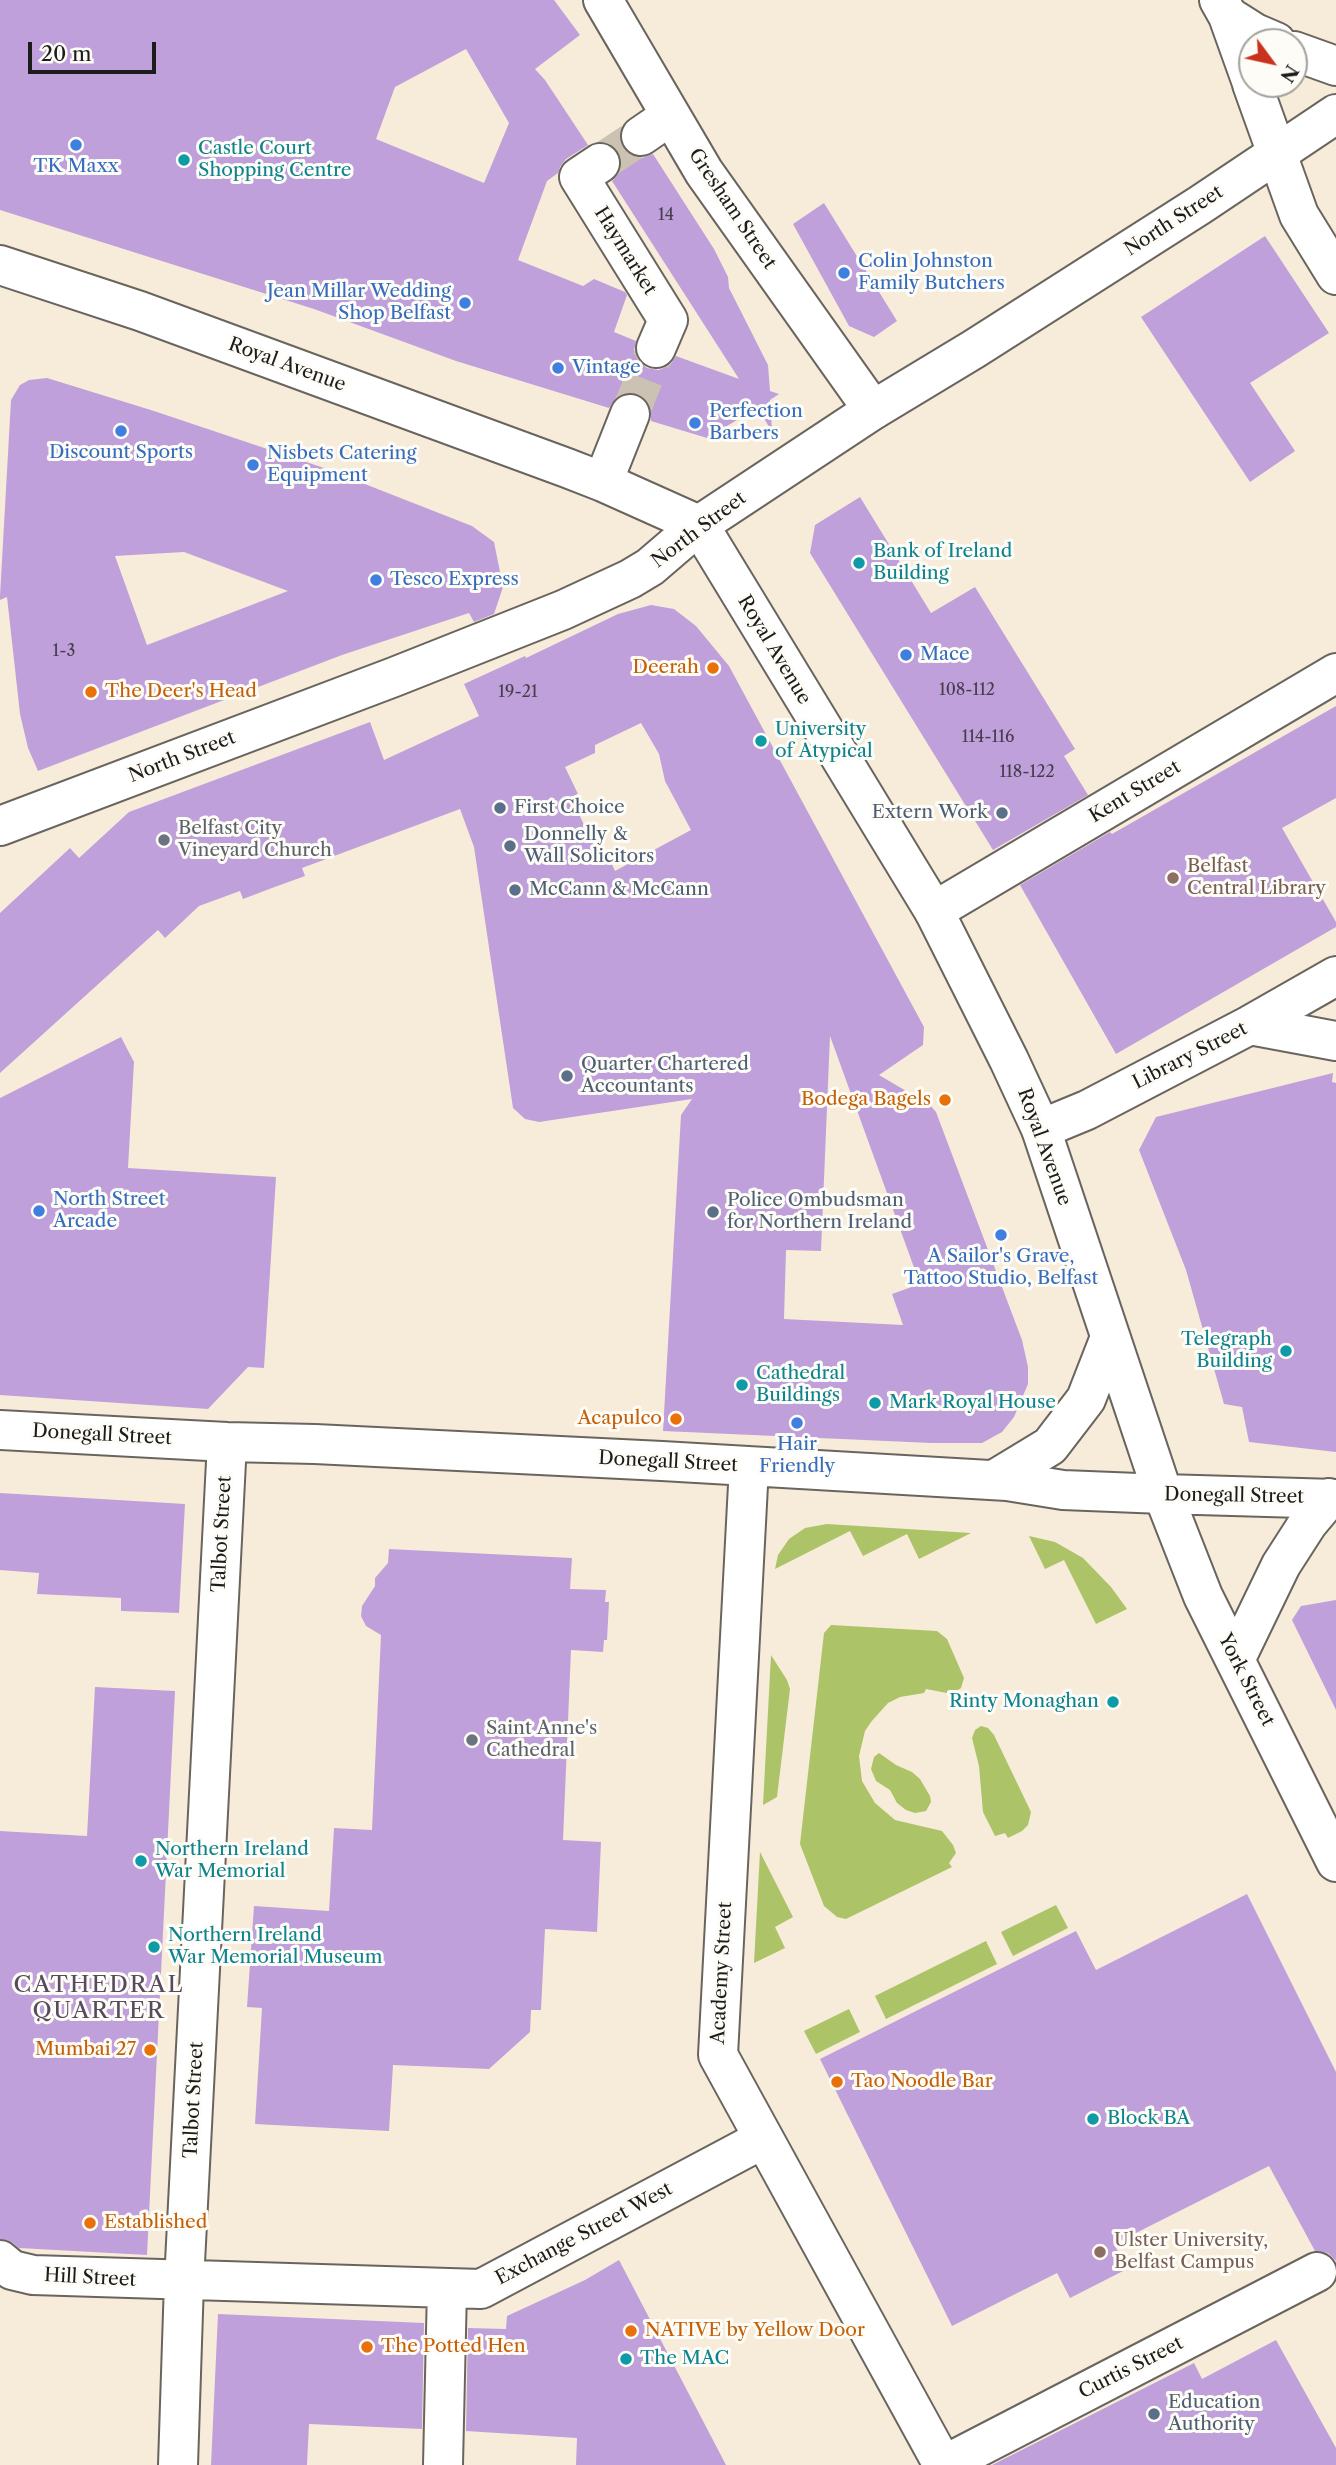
<!DOCTYPE html>
<style>
body{margin:0}
#map{position:relative;width:1336px;height:2465px;overflow:hidden;background:#f7ecd9;font-family:"Libre Caslon Text",serif}
canvas{display:block}
.north{position:absolute;left:1238px;top:28px;width:70px;height:70px;box-sizing:border-box;background:#fdfcf7;border:2px solid #a3a29f;border-radius:50%;rotate:123deg;font-size:19px;font-weight:700;line-height:28px;text-align:center;color:#1c1c1c}
.north::after{content:'';display:block;margin:auto;width:24px;height:32px;background:#c8321e;clip-path:polygon(50% 0,100% 100%,50% 72%,0 100%)}
.scale{position:absolute;left:28px;top:42px;width:128px;height:32px;box-sizing:border-box;border:4px solid #1c1c1c;border-top:0;padding-left:9px;font-size:21px;line-height:24px;white-space:nowrap;color:#1c1c1c;-webkit-text-stroke:5px #fdfcf7;paint-order:stroke}
</style>
<div id="map">
<canvas width="1336" height="2465"></canvas>
<div class="north">N</div>
<div class="scale">20 m</div>
</div>
<script>
const ctx = document.querySelector('canvas').getContext('2d');
ctx.lineJoin = 'round';
function fill(path, color) {
  ctx.fillStyle = color;
  ctx.fill(path, 'evenodd');
}
function poly(rows) {
  const path = new Path2D();
  for (const r of rows) {
    path.moveTo(r[0], r[1]);
    for (let i = 2; i < r.length; i += 2) path.lineTo(r[i], r[i + 1]);
  }
  return path;
}
function strokePath(path, color, width, dash) {
  ctx.strokeStyle = color;
  ctx.lineWidth = width;
  ctx.lineCap = dash ? 'butt' : 'round';
  ctx.setLineDash(dash || []);
  ctx.stroke(path);
}
function label(font, color, halo, rows, align = 'center') {
  ctx.font = font + ' "Libre Caslon Text",serif';
  ctx.lineWidth = 6;
  ctx.setLineDash([]);
  ctx.textBaseline = 'middle';
  ctx.strokeStyle = halo;
  ctx.fillStyle = color;
  for (const [text, x, y, turn = 0] of rows) {
    ctx.save();
    ctx.translate(x, y);
    ctx.rotate((+turn || 0) * Math.PI / 180);
    ctx.textAlign = isNaN(turn) ? turn : align;
    if (halo) ctx.strokeText(text, 0, 0);
    ctx.fillText(text, 0, 0);
    ctx.restore();
  }
}
fill(poly([
 [827,1524,971,1533,919,1559,907,1534,863,1556,850,1531,775,1569,778,1555,789,1539,805,1528],
 [1029,1536,1055,1542,1083,1558,1111,1587,1127,1609,1096,1624,1064,1560,1045,1569],
 [831,1625,937,1631,947,1639,964,1678,961,1688,952,1694,926,1689,924,1693,900,1697,888,1703,871,1722,865,1731,859,1756,862,1781,875,1803,895,1820,942,1831,953,1845,956,1853,949,1863,952,1867,846,1919,837,1917,824,1906,800,1844,824,1633],
 [771,1655,787,1680,790,1689,777,1797,763,1805],
 [981,1726,988,1728,994,1735,1031,1812,1028,1825,1022,1831,1008,1838,1005,1833,995,1836,983,1812,979,1766,972,1738,975,1730],
 [879,1753,896,1765,912,1772,920,1779,930,1796,931,1802,926,1811,915,1813,906,1810,897,1803,890,1790,876,1781,871,1769,874,1757],
 [760,1852,793,1917,775,1927,785,1948,754,1963],
 [1056,1905,1068,1928,1013,1956,1001,1932],
 [986,1941,997,1964,886,2019,875,1996],
 [849,2009,860,2032,816,2054,804,2031]
]), '#acc368');
fill(poly([
 [0,0,554,0,580,35,535,69,545,80,588,145,566,159,560,167,558,173,547,181,518,260,583,286,594,279,625,292,627,295,614,332,636,341,634,351,638,360,647,368,659,370,670,365,676,356,739,379,612,181,620,172,622,161,618,150,610,144,604,142,620,132,619,138,623,148,631,155,642,158,653,154,714,249,728,277,729,288,768,365,770,391,779,394,770,400,772,431,757,408,707,438,651,421,651,410,648,401,637,394,626,393,617,396,609,408,456,361,314,309,0,210],
 [466,49,509,123,484,183,376,139,395,87],
 [824,203,897,321,874,337,849,326,793,224],
 [1265,236,1329,333,1250,383,1295,451,1250,482,1141,317],
 [47,378,154,411,324,468,472,526,494,542,503,587,494,614,474,622,469,613,342,655,38,771,28,748,20,714,7,597,0,600,0,596,11,400,20,385,29,380],
 [184,552,288,591,147,645,115,556],
 [860,497,931,613,975,587,1075,749,1064,756,1088,795,993,850,810,553,815,525],
 [651,605,674,609,696,626,729,666,924,1027,923,1045,879,1075,930,1105,936,1112,1022,1340,1028,1367,1028,1384,1014,1417,1002,1432,982,1443,931,1443,663,1431,681,1115,692,1099,539,1122,525,1119,513,1108,474,847,460,809,302,868,305,876,272,888,243,899,240,891,199,906,165,938,158,930,0,1073,0,913,70,848,79,858,129,812,370,722,384,760,479,716,464,684,525,656,526,658,618,614],
 [641,723,659,754,665,781,691,830,615,871,609,858,601,861,571,797,578,794,565,767,595,753,595,745],
 [830,1036,920,1284,892,1294,903,1325,784,1319,786,1250,821,1251],
 [1336,706,1336,798,1282,828,1336,922,1336,927,1116,1054,1020,885,1110,832,1112,834],
 [121,1037,134,1062,128,1168,276,1177,264,1368,248,1367,208,1409,0,1395,0,1098],
 [1333,1073,1332,1082,1336,1083,1336,1452,1249,1442,1242,1407,1224,1404,1186,1270,1139,1150,1156,1117],
 [0,1493,185,1504,179,1613,121,1611,121,1598,37,1594,39,1573,0,1570],
 [389,1549,572,1558,570,1589,606,1590,605,1602,609,1602,607,1640,604,1640,603,1652,571,1650,563,1840,601,1842,597,1932,545,1929,541,2010,531,2010,530,2032,489,2069,393,2065,389,2131,255,2124,262,2008,247,2007,254,1906,329,1911,334,1828,372,1830,381,1635,366,1626,361,1616,362,1606,375,1586,375,1578,388,1563],
 [1336,1600,1336,1710,1292,1620,1301,1606],
 [95,1687,175,1691,147,2255,19,2248,13,2243,0,2239,0,1831,87,1836],
 [1247,1894,1336,2072,1336,2261,1328,2253,1315,2251,1269,2166,1114,2244,1127,2269,1070,2298,1057,2273,952,2326,820,2059,1076,1931,1096,1970],
 [619,2260,726,2465,576,2465,577,2438,466,2431,468,2328,506,2329,507,2316,585,2280],
 [218,2314,424,2323,422,2429,309,2424,307,2465,211,2465],
 [1276,2340,1336,2448,1336,2465,992,2465,1194,2363,1202,2379]
]), '#c0a0db');
strokePath(poly([
 [600,163,641,136],
 [630,414,656,348]
]), '#cbc2b3', 38, [38, 19]);
const minor = poly([
 [603,0,704,172,873,410],
 [1219,0,1228,16,1252,83],
 [1228,16,1255,33,1276,42],
 [1294,51,1336,66],
 [1252,84,1299,215,1336,275],
 [641,136,670,116],
 [600,163,579,177,668,320,656,348],
 [0,265,140,311,567,468,603,482,699,525,650,567,630,579,563,610,394,677,0,826],
 [603,482,630,414],
 [934,911,1336,673],
 [1250,1025,1336,1041],
 [1041,1129,1087,1110,1250,1025,1336,976],
 [0,1430,227,1442,315,1444,662,1461,1007,1481,1063,1490,1163,1494],
 [749,1466,718,2055,943,2465],
 [994,1480,1050,1446,1086,1399,1109,1340],
 [0,2260,12,2270,33,2275,481,2289,763,2139],
 [178,2465,184,2282,227,1442],
 [443,2465,447,2288],
 [944,2465,1317,2272]
]);
const major = poly([
 [1336,114,1200,205,974,349,873,410,699,525,934,911,1009,1060,1041,1129,1163,1494,1203,1596,1336,1862],
 [1163,1494,1336,1499],
 [1236,1658,1281,1565,1308,1523,1329,1498]
]);
strokePath(minor, '#69655e', 42);
strokePath(major, '#69655e', 42);
strokePath(minor, '#fff', 38);
strokePath(major, '#fff', 38);
for (const [x, y, r, color] of [
 [76,145,7,"#3f7fe0"],
 [184,160,7,"#0f9aa8"],
 [844,273,7,"#3f7fe0"],
 [465,303,7,"#3f7fe0"],
 [558,368,7,"#3f7fe0"],
 [695,423,7,"#3f7fe0"],
 [121,431,7,"#3f7fe0"],
 [253,465,7,"#3f7fe0"],
 [859,563,7,"#0f9aa8"],
 [376,580,7,"#3f7fe0"],
 [906,655,7,"#3f7fe0"],
 [713,668,7,"#e8710a"],
 [91,692,7,"#e8710a"],
 [761,741,7,"#0f9aa8"],
 [500,808,7,"#5c6f8a"],
 [1002,813,7,"#5c6f8a"],
 [164,840,7,"#6b7280"],
 [510,846,7,"#5c6f8a"],
 [1173,878,7,"#8d6e63"],
 [515,890,7,"#5c6f8a"],
 [567,1076,7,"#5c6f8a"],
 [945,1100,7,"#e8710a"],
 [39,1211,7,"#3f7fe0"],
 [713,1212,7,"#5c6f8a"],
 [1001,1235,7,"#3f7fe0"],
 [1286,1351,7,"#0f9aa8"],
 [742,1385,7,"#0f9aa8"],
 [875,1403,7,"#0f9aa8"],
 [676,1419,7,"#e8710a"],
 [797,1423,7,"#3f7fe0"],
 [1113,1702,7,"#0f9aa8"],
 [472,1740,7,"#6b7280"],
 [141,1861,7,"#0f9aa8"],
 [154,1947,7,"#0f9aa8"],
 [150,2050,7,"#e8710a"],
 [837,2082,7,"#e8710a"],
 [1093,2119,7,"#0f9aa8"],
 [90,2223,7,"#e8710a"],
 [1100,2252,7,"#8d6e63"],
 [631,2331,7,"#e8710a"],
 [367,2347,7,"#e8710a"],
 [626,2359,7,"#0f9aa8"],
 [1154,2414,7,"#5c6f8a"]
]) {
  const dot = new Path2D();
  dot.arc(x, y, r, 0, 2 * Math.PI);
  ctx.fillStyle = color;
  ctx.fill(dot);
  strokePath(dot, '#fdfcf7', 2.5);
}
label('16px', '#453d4c', null, [
 ["14",666,215],
 ["1-3",64,651],
 ["108-112",967,690],
 ["19-21",518,692],
 ["114-116",988,737],
 ["118-122",1027,772]
]);
label('19px', '#0d838f', '#fdfcf7', [
 ["Castle Court",198,149],
 ["Shopping Centre",198,171],
 ["Bank of Ireland",873,552],
 ["Building",873,574],
 ["University",775,730],
 ["of Atypical",775,752],
 ["Telegraph",1272,1340,"right"],
 ["Building",1272,1362,"right"],
 ["Cathedral",756,1374],
 ["Buildings",756,1396],
 ["Mark Royal House",889,1403],
 ["Rinty Monaghan",1099,1702,"right"],
 ["Northern Ireland",155,1850],
 ["War Memorial",155,1872],
 ["Northern Ireland",168,1936],
 ["War Memorial Museum",168,1958],
 ["Block BA",1107,2119],
 ["The MAC",640,2359]
], 'left');
label('19px', '#366cbe', '#fdfcf7', [
 ["TK Maxx",76,167,"center"],
 ["Colin Johnston",858,262],
 ["Family Butchers",858,284],
 ["Jean Millar Wedding",451,292,"right"],
 ["Shop Belfast",451,314,"right"],
 ["Vintage",572,368],
 ["Perfection",709,412],
 ["Barbers",709,434],
 ["Discount Sports",121,453,"center"],
 ["Nisbets Catering",267,454],
 ["Equipment",267,476],
 ["Tesco Express",390,580],
 ["Mace",920,655],
 ["North Street",53,1200],
 ["Arcade",53,1222],
 ["A Sailor's Grave,",1001,1257,"center"],
 ["Tattoo Studio, Belfast",1001,1279,"center"],
 ["Hair",797,1445,"center"],
 ["Friendly",797,1467,"center"]
], 'left');
label('19px', '#1c1c1c', '#fdfcf7', [
 ["Gresham Street",732,209,56],
 ["North Street",1174,221,-33],
 ["Haymarket",625,251,58],
 ["Royal Avenue",287,365,20],
 ["North Street",699,530,-37],
 ["Royal Avenue",774,650,59],
 ["North Street",182,757,-21],
 ["Kent Street",1135,792,-31],
 ["Library Street",1190,1056,-27],
 ["Royal Avenue",1044,1147,70],
 ["Donegall Street",102,1435,3],
 ["Donegall Street",668,1462,3],
 ["Donegall Street",1234,1496,1],
 ["Talbot Street",222,1534,-87],
 ["York Street",1246,1680,63],
 ["Academy Street",722,1973,-87],
 ["Talbot Street",194,2100,-87],
 ["Exchange Street West",584,2234,-28],
 ["Hill Street",90,2278,3],
 ["Curtis Street",1131,2368,-27]
]);
label('19px', '#c56008', '#fdfcf7', [
 ["Deerah",699,668,"right"],
 ["The Deer's Head",105,692],
 ["Bodega Bagels",931,1100,"right"],
 ["Acapulco",662,1419,"right"],
 ["Mumbai 27",136,2050,"right"],
 ["Tao Noodle Bar",851,2082],
 ["Established",104,2223],
 ["NATIVE by Yellow Door",645,2331],
 ["The Potted Hen",381,2347]
], 'left');
label('19px', '#4e5e75', '#fdfcf7', [
 ["First Choice",514,808],
 ["Extern Work",988,813,"right"],
 ["Donnelly &",524,835],
 ["Wall Solicitors",524,857],
 ["McCann & McCann",529,890],
 ["Quarter Chartered",581,1065],
 ["Accountants",581,1087],
 ["Police Ombudsman",727,1201],
 ["for Northern Ireland",727,1223],
 ["Education",1168,2403],
 ["Authority",1168,2425]
], 'left');
label('19px', '#5b616d', '#fdfcf7', [
 ["Belfast City",178,829],
 ["Vineyard Church",178,851],
 ["Saint Anne's",486,1729],
 ["Cathedral",486,1751]
], 'left');
label('19px', '#785e54', '#fdfcf7', [
 ["Belfast",1187,867],
 ["Central Library",1187,889],
 ["Ulster University,",1114,2241],
 ["Belfast Campus",1114,2263]
], 'left');
ctx.letterSpacing = '2px';
label('23px', '#554a5f', '#fdfcf7', [
 ["CATHEDRAL",99,1985],
 ["QUARTER",99,2011]
]);
ctx.letterSpacing = '0px';
</script>
